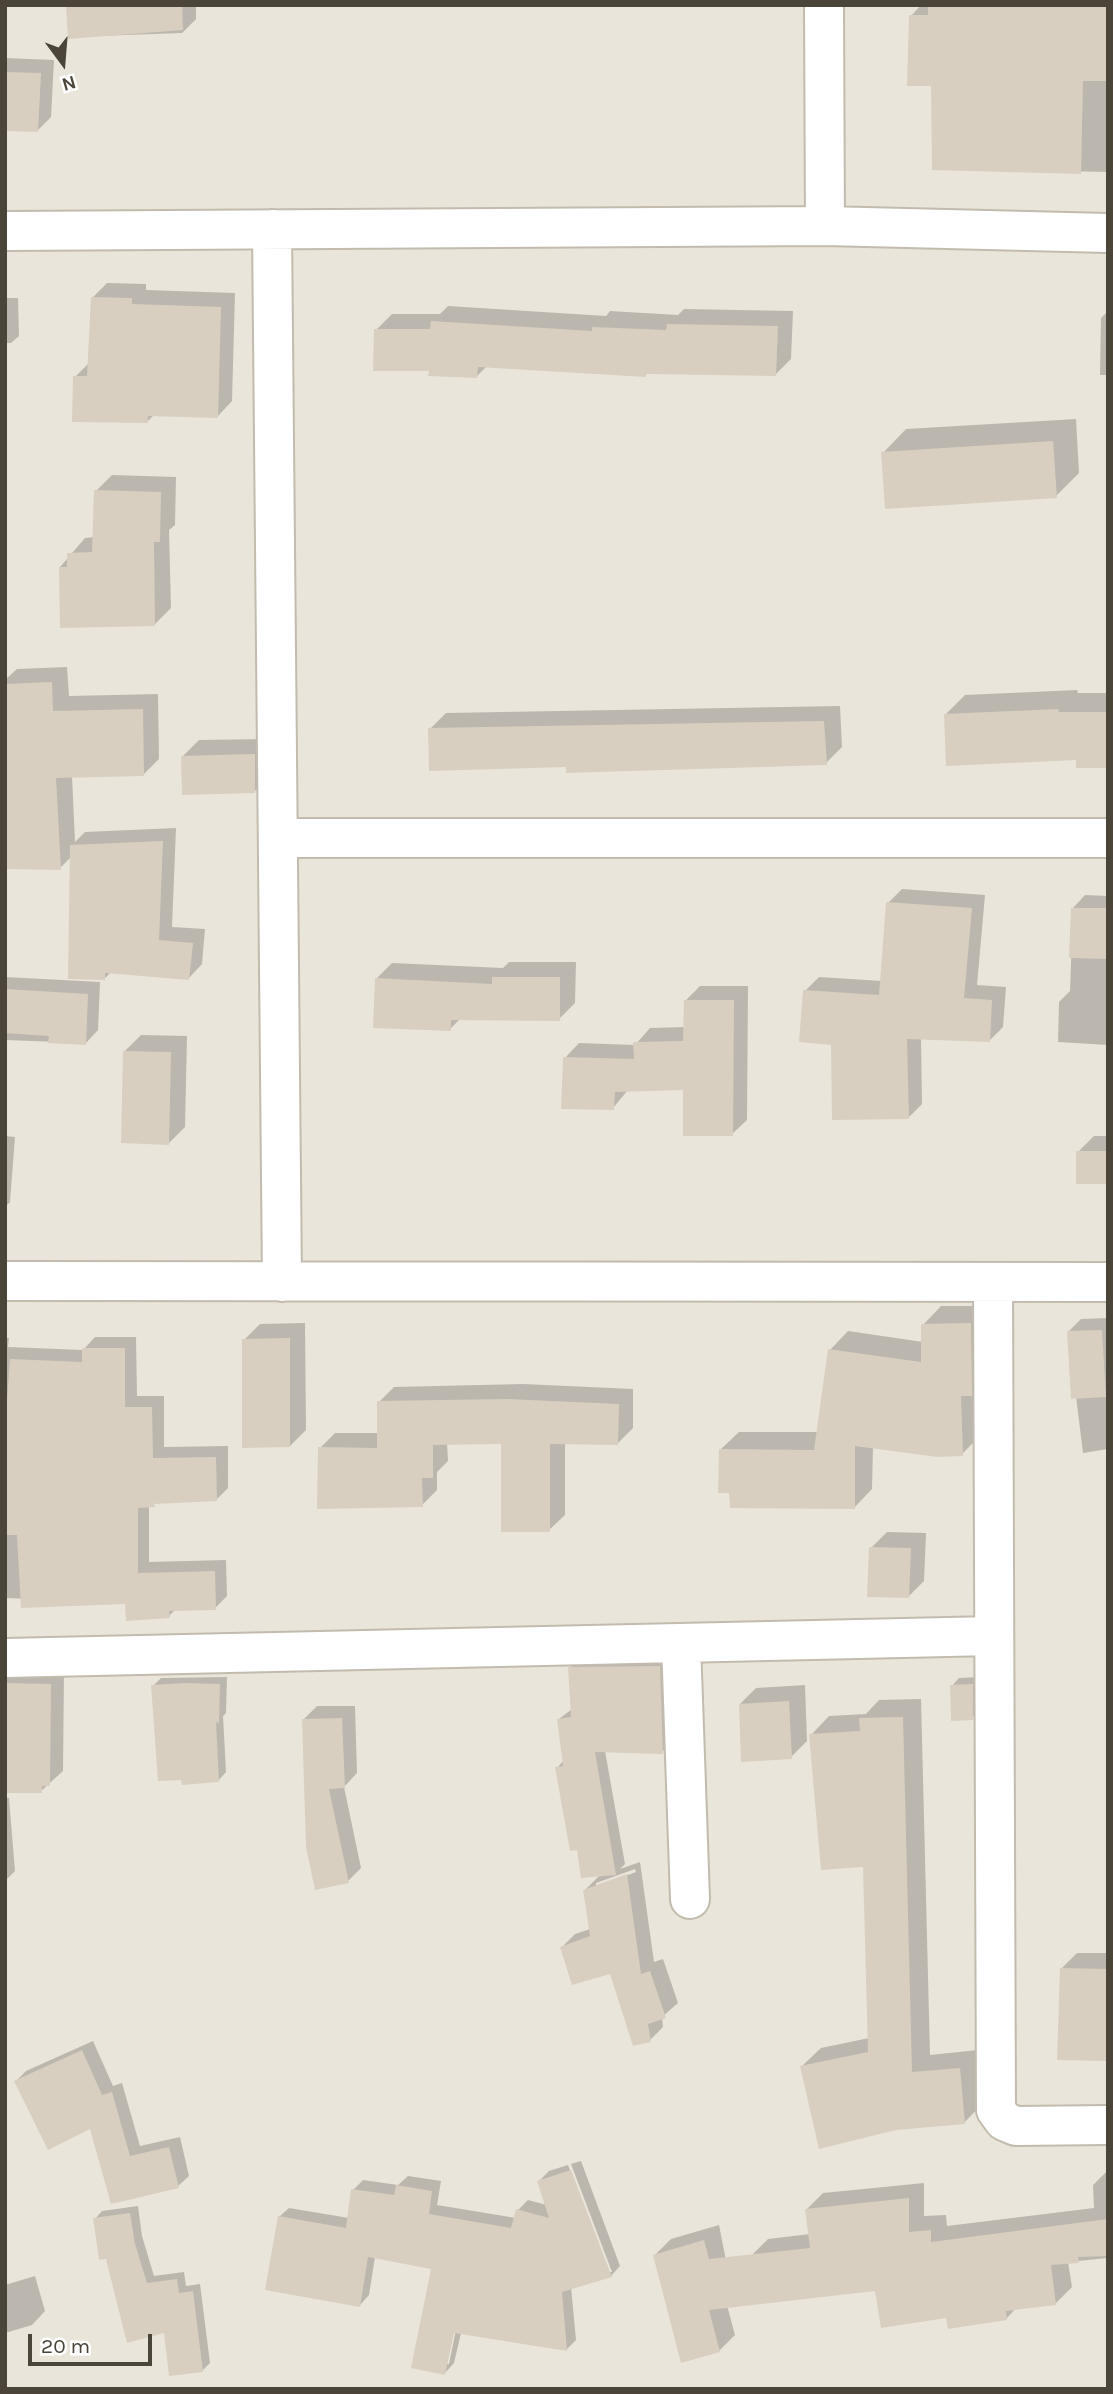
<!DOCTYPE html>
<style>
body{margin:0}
#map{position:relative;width:1113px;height:2394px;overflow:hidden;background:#f6f3ec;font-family:Karla,sans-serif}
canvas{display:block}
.frame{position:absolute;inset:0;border:7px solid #4b4439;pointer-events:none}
.north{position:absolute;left:28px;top:28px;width:70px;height:70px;-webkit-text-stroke:5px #fff;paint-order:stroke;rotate:164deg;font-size:19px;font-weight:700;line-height:28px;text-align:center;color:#4b4439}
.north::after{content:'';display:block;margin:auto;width:24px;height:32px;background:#4b4439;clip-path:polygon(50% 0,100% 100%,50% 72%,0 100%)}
.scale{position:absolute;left:28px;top:2334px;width:124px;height:32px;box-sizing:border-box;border:4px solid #4b4439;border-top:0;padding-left:9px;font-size:21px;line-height:24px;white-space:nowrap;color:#4b4439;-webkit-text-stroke:5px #fff;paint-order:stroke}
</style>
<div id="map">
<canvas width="1113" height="2394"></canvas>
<div class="frame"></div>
<div class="north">N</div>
<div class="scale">20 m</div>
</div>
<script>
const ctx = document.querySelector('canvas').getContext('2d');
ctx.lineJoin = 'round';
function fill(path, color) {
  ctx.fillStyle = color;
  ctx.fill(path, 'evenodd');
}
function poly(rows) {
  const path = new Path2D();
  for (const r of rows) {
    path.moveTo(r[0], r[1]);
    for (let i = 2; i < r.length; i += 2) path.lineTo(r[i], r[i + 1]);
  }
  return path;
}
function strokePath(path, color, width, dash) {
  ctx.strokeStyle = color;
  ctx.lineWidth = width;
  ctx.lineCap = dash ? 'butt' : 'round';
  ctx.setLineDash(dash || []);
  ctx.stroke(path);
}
fill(poly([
 [5,5,1108,5,1108,2389,5,2389]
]), '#eae5da');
fill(poly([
 [68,5,196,5,196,19,182,33,70,37],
 [921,5,1108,5,1108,172,934,168,933,84,911,16],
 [5,58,54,60,51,117,37,131,5,129],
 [107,283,146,284,146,290,235,293,232,401,218,416,155,414,147,422,75,377,90,362,92,298],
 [5,298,18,298,19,336,11,343,5,343],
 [448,306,606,316,610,311,678,315,684,309,793,311,791,359,775,375,648,372,645,375,487,366,477,376,430,369,376,330,392,314,440,314],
 [1108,311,1108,375,1100,375,1101,318],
 [1076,419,1079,473,1056,496,883,453,906,429],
 [112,475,176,477,175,525,169,530,171,608,155,624,60,567,85,538,94,537,96,491],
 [67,667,69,696,158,694,159,759,143,775,72,776,75,842,85,832,176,828,172,927,205,929,202,964,189,978,111,972,105,978,71,857,60,868,5,867,5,680,17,669],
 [1077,690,1078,693,1108,693,1108,766,946,714,965,695],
 [840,706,842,747,826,763,568,765,430,729,446,713],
 [270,739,271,775,255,791,183,756,199,740],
 [902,889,985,895,977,985,1006,987,1003,1027,989,1041,921,1038,922,1104,908,1118,805,991,819,977,882,981,888,903],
 [1085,895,1108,896,1108,1045,1058,1042,1059,1002,1070,991,1073,908],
 [509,962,576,962,575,1003,559,1019,461,1018,450,1029,376,979,392,963,503,968],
 [5,977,100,982,98,1030,86,1043,5,1040],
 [700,986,748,986,747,1120,732,1134,685,1088,628,1090,613,1108,565,1058,579,1043,635,1045,650,1028,685,1027,685,1001],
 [141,1035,187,1036,185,1127,169,1143,125,1051],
 [5,1136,15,1137,10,1202,5,1207],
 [1094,1136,1108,1136,1108,1182,1078,1152],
 [941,1306,989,1306,981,1435,962,1454,873,1446,872,1489,854,1508,731,1491,720,1450,739,1432,818,1432,830,1350,848,1331,923,1342,923,1325],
 [1108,1318,1108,1449,1083,1453,1068,1332,1081,1319],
 [305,1323,306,1430,290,1446,244,1340,260,1324],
 [95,1337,136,1337,137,1396,164,1396,164,1447,228,1446,228,1488,216,1500,157,1502,149,1506,149,1562,226,1560,227,1596,215,1608,176,1609,169,1616,126,1603,5,1598,5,1338,9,1338,8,1347,83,1350],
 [523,1384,633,1389,633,1428,618,1443,565,1442,565,1515,549,1530,502,1443,447,1443,448,1461,437,1472,437,1490,422,1505,320,1448,335,1433,379,1433,379,1402,394,1387],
 [887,1532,926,1533,924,1581,908,1597,871,1548],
 [669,1657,672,1742,662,1752,605,1751,625,1864,620,1869,640,1862,654,1962,663,1959,678,2003,662,2017,663,2027,650,2040,611,1972,562,1947,575,1934,590,1929,585,1890,600,1875,578,1848,557,1768,564,1760,559,1719,572,1709,570,1668,579,1659],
 [635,1869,636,1872,596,1887,596,1883],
 [5,1671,64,1671,63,1771,41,1791,5,1739],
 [227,1677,226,1713,223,1716,226,1772,219,1780,153,1686,161,1678],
 [980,1677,980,1710,972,1718,952,1686,959,1678],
 [805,1685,807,1741,791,1757,740,1704,756,1688],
 [921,1699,930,2055,978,2050,982,2104,964,2123,802,2066,821,2048,869,2038,865,1865,811,1735,829,1716,866,1714,879,1700],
 [317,1706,355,1706,357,1773,344,1787,361,1868,348,1881,304,1719],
 [5,1798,9,1798,15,1871,5,1881],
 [1077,1953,1108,1953,1108,2059,1061,1969],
 [93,2041,113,2086,122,2083,140,2146,180,2137,189,2176,178,2186,112,2202,91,2127,16,2081,26,2071],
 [581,2161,620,2266,611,2276,571,2287,576,2340,567,2349,461,2333,454,2363,445,2373,434,2267,375,2257,369,2295,360,2305,279,2217,289,2208,349,2218,353,2190,363,2180,398,2185,408,2176,441,2181,437,2205,516,2218,518,2210,528,2200,547,2205,539,2181,549,2171,568,2165,608,2272,612,2272,571,2164],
 [454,2325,457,2325,449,2364,446,2364],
 [1108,2170,1108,2258,1068,2262,1072,2287,1056,2303,1016,2308,1007,2318,948,2316,877,2289,752,2255,768,2239,810,2234,807,2209,823,2193,924,2183,924,2216,946,2215,947,2226,1094,2208,1093,2185],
 [138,2206,142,2236,154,2276,184,2272,186,2286,200,2284,210,2363,202,2371,166,2331,107,2257,95,2219,102,2211],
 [719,2225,732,2291,725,2298,735,2335,719,2351,655,2255,671,2239],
 [35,2276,45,2311,32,2325,5,2333,5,2285]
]), '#0003');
fill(poly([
 [66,5,182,5,183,30,68,39],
 [928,5,1108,5,1108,81,1083,81,1081,174,932,170,931,86,907,86,909,15,928,15],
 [5,72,41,73,38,132,5,131],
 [91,297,132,298,132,304,221,307,218,418,148,416,148,423,72,422,73,376,87,376],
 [431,321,592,331,592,327,666,330,667,324,778,326,776,376,646,374,646,377,478,367,477,378,428,376,429,371,373,371,374,329,430,329],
 [1053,441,1057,498,885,509,881,452],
 [94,490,161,492,160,542,154,542,155,626,60,628,59,567,67,567,67,553,92,552],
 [52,682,53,711,143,709,144,776,56,778,61,870,5,869,5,684],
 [1058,709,1059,712,1108,712,1108,768,1076,768,1076,760,946,766,944,714],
 [824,721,827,765,566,773,566,767,429,771,428,728],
 [255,754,255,793,182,795,181,756],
 [163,841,159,940,193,943,189,980,105,973,105,980,68,979,70,845],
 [886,902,972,908,964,998,992,1000,990,1042,907,1039,909,1119,832,1120,831,1045,799,1042,803,990,879,995],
 [1071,908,1108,908,1108,959,1069,958],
 [492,977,560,977,560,1021,451,1020,451,1031,373,1028,375,978,492,984],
 [5,989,88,994,86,1045,48,1043,49,1036,5,1033],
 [684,1000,734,1000,733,1136,683,1136,683,1090,615,1092,614,1110,561,1109,563,1057,634,1059,633,1042,683,1041],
 [123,1051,171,1052,169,1145,121,1143],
 [1076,1151,1108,1151,1108,1184,1076,1184],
 [971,1323,972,1396,961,1396,963,1456,937,1457,855,1446,855,1509,730,1508,729,1493,718,1493,719,1449,814,1450,828,1349,921,1362,921,1324],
 [1102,1330,1106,1397,1071,1399,1067,1331],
 [290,1338,290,1447,242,1448,242,1339],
 [82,1348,125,1348,125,1407,152,1407,153,1458,216,1457,217,1501,154,1504,155,1507,138,1508,138,1573,215,1571,216,1610,169,1611,170,1618,126,1621,125,1604,21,1608,17,1535,5,1535,5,1430,10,1359,82,1362],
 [507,1399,619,1404,618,1445,550,1444,550,1532,501,1532,501,1444,433,1445,433,1478,422,1478,423,1507,317,1509,318,1447,377,1448,377,1401],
 [869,1547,911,1548,909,1598,867,1597],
 [660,1666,663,1754,595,1752,616,1875,581,1878,577,1850,570,1851,555,1767,563,1766,557,1719,571,1717,568,1667],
 [5,1683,51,1684,50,1786,42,1786,42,1793,5,1793],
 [186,1683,220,1684,219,1723,216,1722,219,1782,182,1785,181,1780,158,1781,151,1685],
 [973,1684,973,1720,951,1721,950,1685],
 [789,1701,792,1759,741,1762,739,1704],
 [903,1717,912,2072,960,2068,965,2124,896,2130,819,2149,800,2066,868,2052,863,1867,821,1870,809,1734,860,1731,859,1718],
 [342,1718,345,1788,329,1789,349,1883,315,1890,306,1847,302,1719],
 [627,1874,641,1974,650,1971,666,2018,648,2024,651,2042,633,2046,610,1974,572,1985,560,1947,590,1936,583,1890],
 [1060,1968,1108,1969,1108,2061,1057,2060],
 [82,2050,102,2095,112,2092,130,2156,169,2147,179,2188,111,2204,90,2129,48,2150,14,2081],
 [571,2170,612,2277,562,2292,567,2351,454,2333,445,2375,411,2368,431,2269,368,2257,360,2307,265,2290,278,2216,346,2228,351,2189,394,2195,396,2185,432,2191,429,2214,511,2228,516,2209,549,2218,537,2181],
 [909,2198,909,2232,931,2230,931,2242,1108,2219,1108,2256,1078,2257,1079,2263,1051,2265,1056,2305,1006,2311,1007,2320,948,2329,946,2318,881,2328,875,2291,709,2310,720,2352,681,2363,653,2255,704,2240,709,2259,810,2248,805,2209],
 [130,2213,135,2244,147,2283,177,2279,179,2293,193,2291,203,2372,169,2376,164,2333,127,2343,106,2259,99,2260,93,2218]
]), '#d8cfc1');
const minor = poly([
 [824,5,825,226],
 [272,229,282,1282],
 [5,231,825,226,1108,233],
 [279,838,1108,838],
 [5,1281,1108,1282],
 [993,1282,996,2110,1004,2121,1016,2126,1108,2125],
 [681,1643,690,1899],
 [5,1658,993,1636]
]);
strokePath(minor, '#c2bbae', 42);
strokePath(minor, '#fff', 38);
</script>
